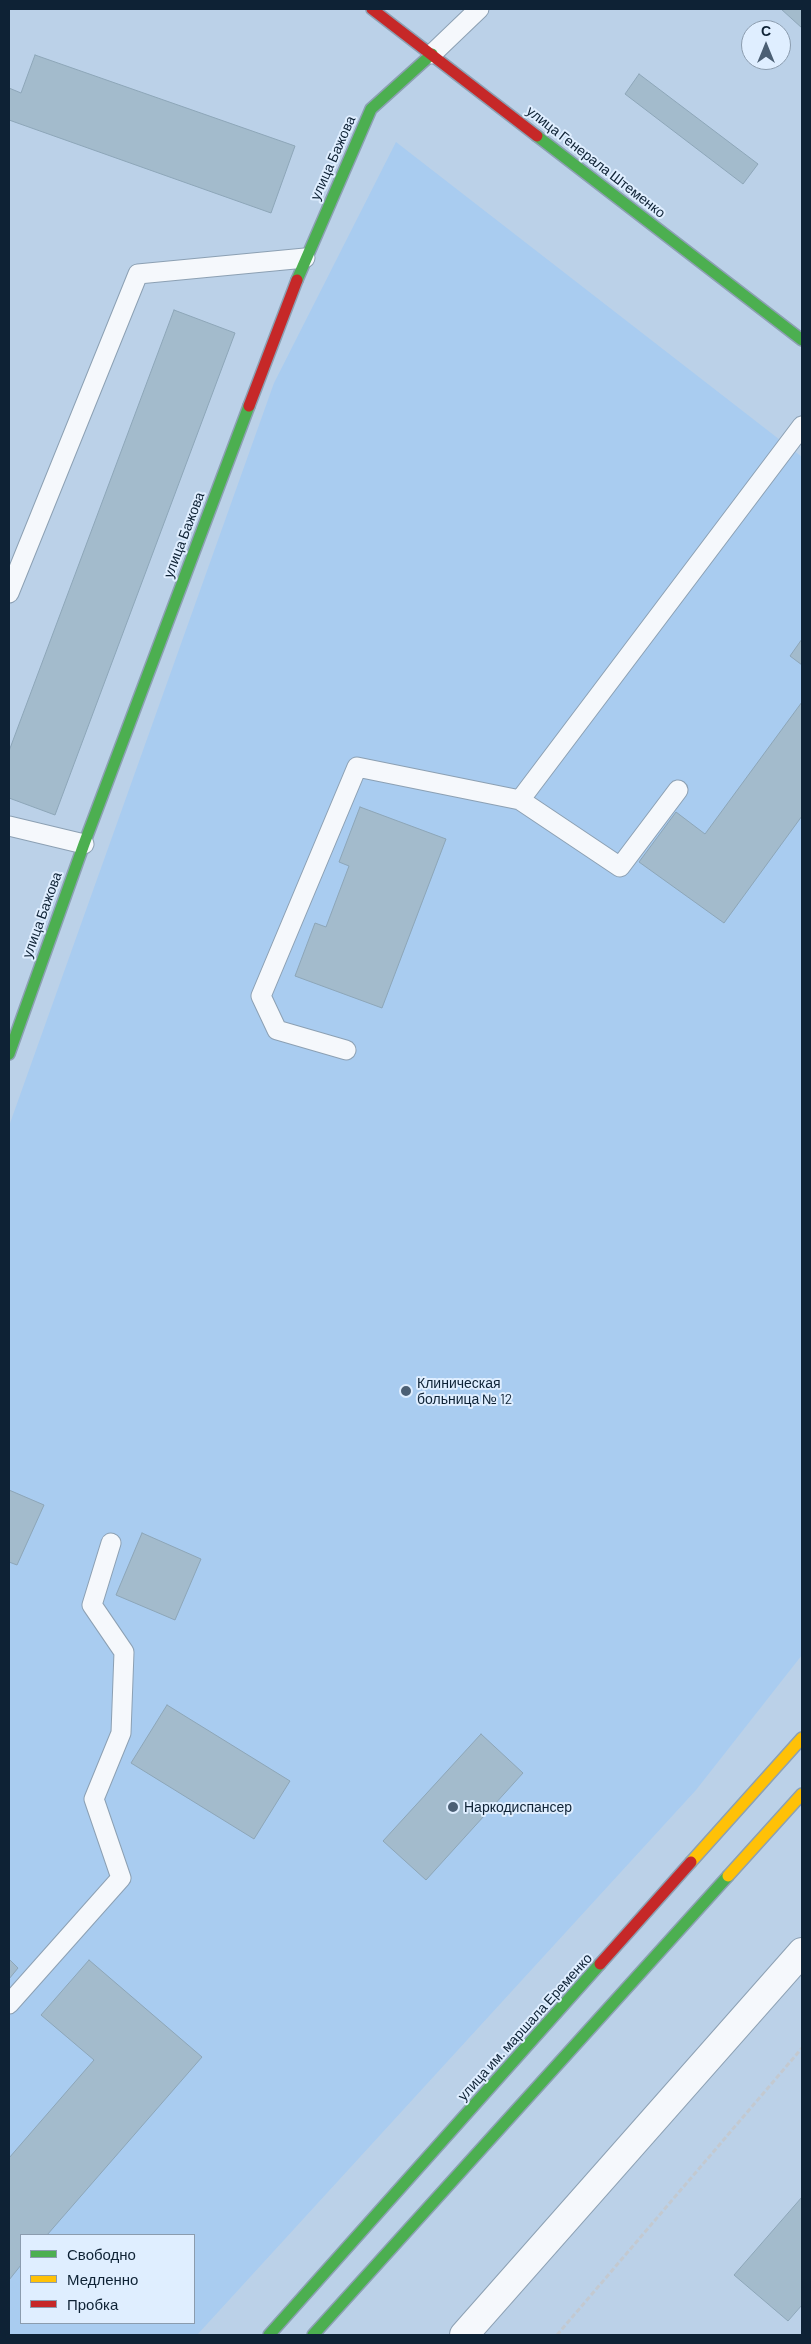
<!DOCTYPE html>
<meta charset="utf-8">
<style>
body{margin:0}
#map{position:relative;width:811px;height:2344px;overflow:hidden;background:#bbd1e8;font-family:Barlow,sans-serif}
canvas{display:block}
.frame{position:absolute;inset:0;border:10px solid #0e2235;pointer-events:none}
.legend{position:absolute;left:20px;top:2234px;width:175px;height:90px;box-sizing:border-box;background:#dfeeff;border:1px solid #8b9cae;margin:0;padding:6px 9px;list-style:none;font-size:15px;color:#0e2235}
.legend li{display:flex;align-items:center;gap:10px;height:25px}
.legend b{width:25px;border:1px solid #8b9cae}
.north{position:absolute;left:741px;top:20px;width:50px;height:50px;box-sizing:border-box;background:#dfeeff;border:1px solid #8b9cae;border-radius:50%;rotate:0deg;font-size:14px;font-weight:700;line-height:20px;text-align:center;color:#0e2235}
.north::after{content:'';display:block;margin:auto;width:18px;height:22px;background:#4b5f74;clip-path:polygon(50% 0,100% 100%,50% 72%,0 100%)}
</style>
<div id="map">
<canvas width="811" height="2344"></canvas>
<div class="frame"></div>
<ul class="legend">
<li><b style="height:6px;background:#4caf50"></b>Свободно</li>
<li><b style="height:6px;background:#ffc107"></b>Медленно</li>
<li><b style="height:6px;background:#c62828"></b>Пробка</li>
</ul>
<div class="north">С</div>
</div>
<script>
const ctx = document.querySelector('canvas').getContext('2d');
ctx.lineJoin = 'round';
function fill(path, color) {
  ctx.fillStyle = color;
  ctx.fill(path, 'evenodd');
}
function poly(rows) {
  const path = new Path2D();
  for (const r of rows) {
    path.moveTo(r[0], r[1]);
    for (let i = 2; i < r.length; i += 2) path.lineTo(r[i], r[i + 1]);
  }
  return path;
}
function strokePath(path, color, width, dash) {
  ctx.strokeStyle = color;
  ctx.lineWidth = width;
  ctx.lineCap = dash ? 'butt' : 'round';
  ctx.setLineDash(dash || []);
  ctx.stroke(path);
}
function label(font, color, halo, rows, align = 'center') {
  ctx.font = font + ' Barlow,sans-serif';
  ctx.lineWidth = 4;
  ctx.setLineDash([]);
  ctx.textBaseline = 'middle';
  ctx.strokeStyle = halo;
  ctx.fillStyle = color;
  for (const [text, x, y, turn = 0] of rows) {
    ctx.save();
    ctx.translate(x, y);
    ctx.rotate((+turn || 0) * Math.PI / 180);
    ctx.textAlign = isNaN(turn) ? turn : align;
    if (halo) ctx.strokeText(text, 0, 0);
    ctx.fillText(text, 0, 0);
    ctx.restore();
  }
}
fill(poly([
 [396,142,802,457,802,1655,696,1790,197,2335,9,2335,9,1126,274,383],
 [21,2235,194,2235,194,2323,21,2323]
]), '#a9ccf0');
const building = poly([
 [781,9,802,9,802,28,781,9],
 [35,55,295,146,271,213,9,120,9,88,21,93,35,55],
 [639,74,758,164,743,184,625,94,639,74],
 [174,310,235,333,55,815,9,798,9,751,174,310],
 [802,639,802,665,790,656,802,639],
 [802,702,802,816,724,923,639,862,676,812,705,834,802,702],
 [360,807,446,839,382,1008,295,976,315,923,326,927,349,866,339,862,360,807],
 [9,1490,44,1505,17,1565,9,1562,9,1490],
 [142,1533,201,1559,175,1620,116,1595,142,1533],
 [167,1705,290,1781,254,1839,131,1763,167,1705],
 [481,1734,523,1773,426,1880,383,1841,481,1734],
 [9,1959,18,1968,9,1979,9,1959],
 [89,1960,202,2057,47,2235,21,2235,21,2265,9,2280,9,2158,94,2060,41,2015,89,1960],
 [802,2197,802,2305,788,2321,734,2275,802,2197]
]);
fill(building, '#a3bbcc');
strokePath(building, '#8da6b8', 1);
const lane = poly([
 [432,54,479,9],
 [9,593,138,274,305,258],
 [678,790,620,867,520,800,802,426],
 [9,826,84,844],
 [346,1050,277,1030,261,996,357,767,520,800],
 [9,2004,121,1878,94,1799,121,1733,124,1652,92,1605,111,1543]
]);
const street = poly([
 [464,2335,802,1952]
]);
const fast = poly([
 [537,136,802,340],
 [297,280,371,109,432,54],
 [9,1054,84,844,249,406],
 [269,2335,600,1964],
 [313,2335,728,1876]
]);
const slow = poly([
 [691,1862,802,1738],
 [728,1876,802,1794]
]);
const jam = poly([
 [372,9,537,136],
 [249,406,297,280],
 [600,1964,691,1862]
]);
strokePath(lane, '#8ca0b3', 21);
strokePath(street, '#8ca0b3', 30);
strokePath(fast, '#8ca0b3', 14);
strokePath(slow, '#8ca0b3', 14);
strokePath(jam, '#8ca0b3', 14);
strokePath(poly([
 [557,2335,802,2048]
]), '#c3c9d0', 3, [5, 2.5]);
strokePath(lane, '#f5f8fc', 19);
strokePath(street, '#f5f8fc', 28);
strokePath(fast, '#4caf50', 11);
strokePath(slow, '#ffc107', 11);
strokePath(jam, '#c62828', 11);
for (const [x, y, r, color] of [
 [406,1391,6,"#4b5f74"],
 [453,1807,6,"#4b5f74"]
]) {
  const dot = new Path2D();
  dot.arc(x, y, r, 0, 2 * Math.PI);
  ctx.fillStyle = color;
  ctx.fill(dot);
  strokePath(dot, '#dfeeff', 2);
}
label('14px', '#0e2235', '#dfeeff', [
 ["улица Бажова",333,158,-66],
 ["улица Генерала Штеменко",596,162,38],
 ["улица Бажова",184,535,-69],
 ["улица Бажова",42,915,-70],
 ["улица им. маршала Еременко",525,2027,-48]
]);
label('14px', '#0e2235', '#dfeeff', [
 ["Клиническая",417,1383],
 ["больница № 12",417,1399],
 ["Наркодиспансер",464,1807]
], 'left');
</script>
